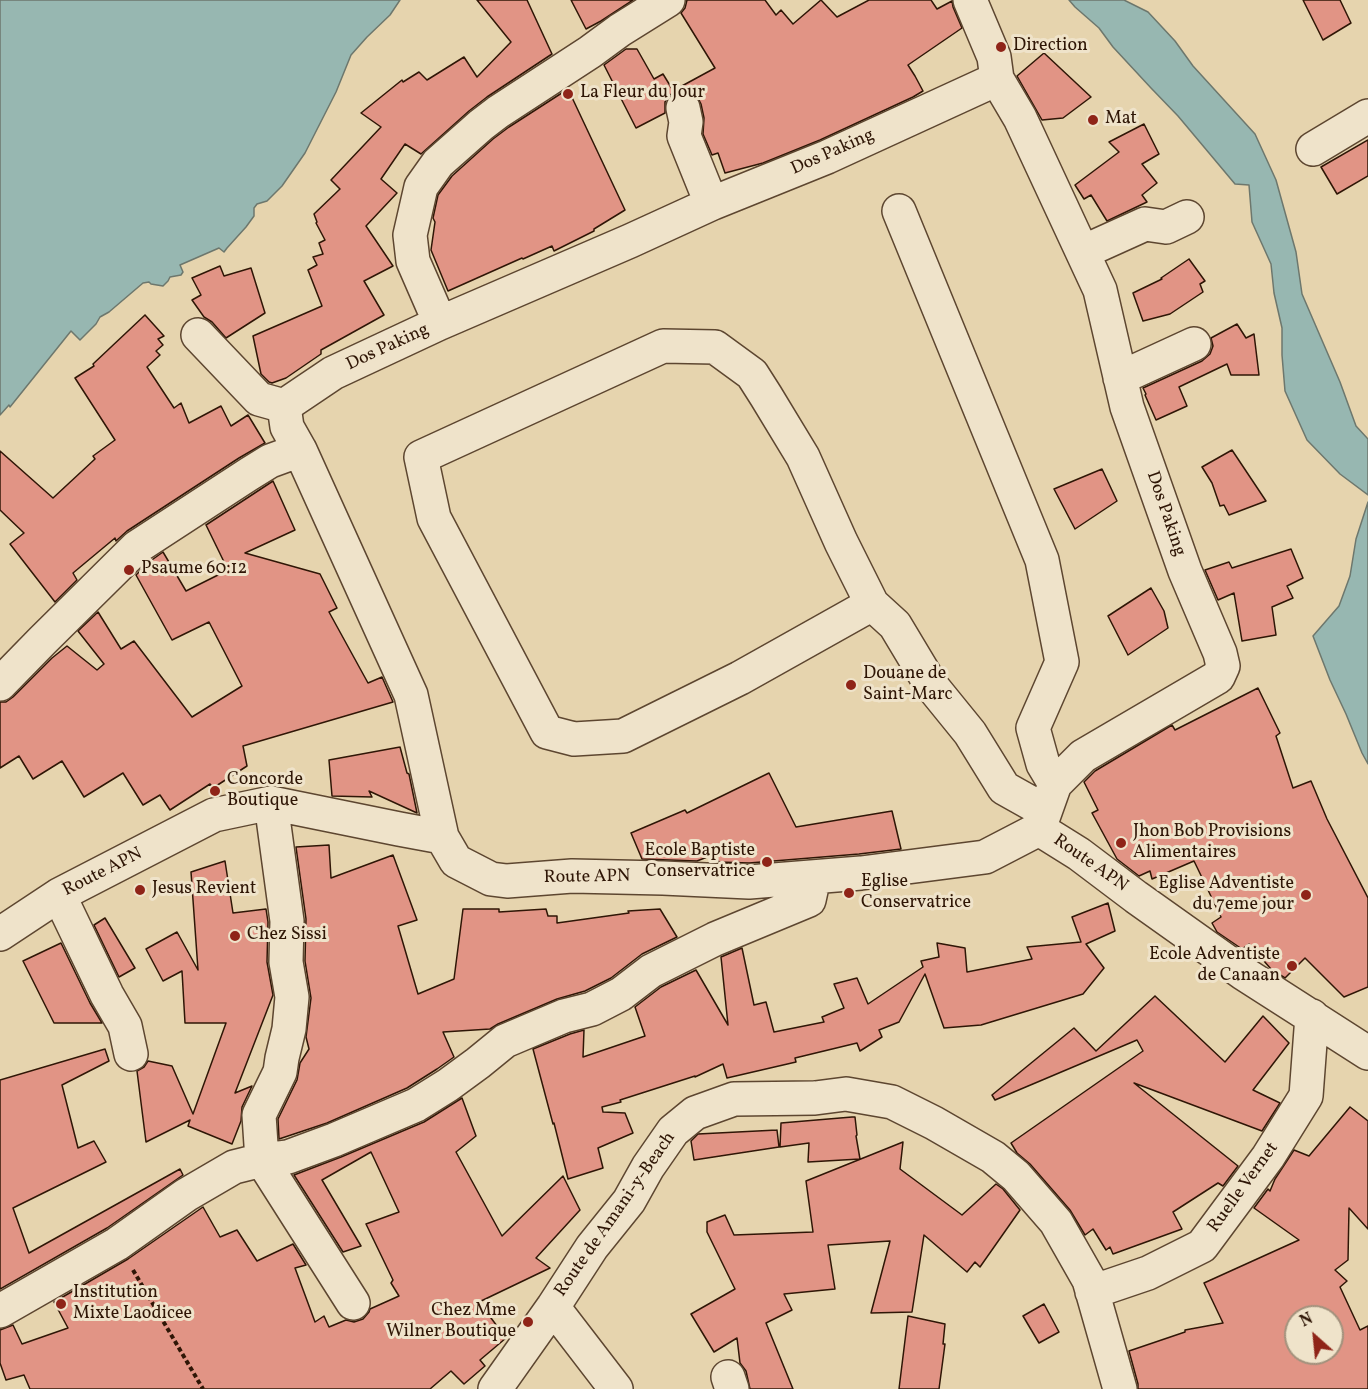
<!DOCTYPE html>
<style>
body{margin:0}
#map{position:relative;width:1368px;height:1389px;overflow:hidden;background:#e6d4ae;font-family:Vollkorn,serif}
canvas{display:block}
.north{position:absolute;left:1284px;top:1305px;width:60px;height:60px;box-sizing:border-box;background:#efe3ca;border:2px solid #a2917c;border-radius:50%;rotate:333deg;font-size:16px;font-weight:700;line-height:24px;text-align:center;color:#2f1606}
.north::after{content:'';display:block;margin:auto;width:21px;height:27px;background:#8f2418;clip-path:polygon(50% 0,100% 100%,50% 72%,0 100%)}
</style>
<div id="map">
<canvas width="1368" height="1389"></canvas>
<div class="north">N</div>
</div>
<script>
const ctx = document.querySelector('canvas').getContext('2d');
ctx.lineJoin = 'round';
function fill(path, color) {
  ctx.fillStyle = color;
  ctx.fill(path, 'evenodd');
}
function poly(rows) {
  const path = new Path2D();
  for (const r of rows) {
    path.moveTo(r[0], r[1]);
    for (let i = 2; i < r.length; i += 2) path.lineTo(r[i], r[i + 1]);
  }
  return path;
}
function strokePath(path, color, width, dash) {
  ctx.strokeStyle = color;
  ctx.lineWidth = width;
  ctx.lineCap = dash ? 'butt' : 'round';
  ctx.setLineDash(dash || []);
  ctx.stroke(path);
}
function label(font, color, halo, rows, align = 'center') {
  ctx.font = font + ' Vollkorn,serif';
  ctx.lineWidth = 6;
  ctx.setLineDash([]);
  ctx.textBaseline = 'middle';
  ctx.strokeStyle = halo;
  ctx.fillStyle = color;
  for (const [text, x, y, turn = 0] of rows) {
    ctx.save();
    ctx.translate(x, y);
    ctx.rotate((+turn || 0) * Math.PI / 180);
    ctx.textAlign = isNaN(turn) ? turn : align;
    if (halo) ctx.strokeText(text, 0, 0);
    ctx.fillText(text, 0, 0);
    ctx.restore();
  }
}
const water = poly([
 [0,0,400,0,390,15,367,37,351,55,336,92,305,153,282,186,267,201,257,204,254,208,254,216,246,227,227,248,224,252,219,248,180,265,183,272,181,275,170,277,168,281,163,286,151,284,149,282,143,283,109,312,100,317,96,324,80,340,71,331,10,407,9,405,0,415,0,0],
 [1069,0,1124,0,1148,12,1175,41,1193,66,1255,134,1276,180,1296,252,1302,294,1340,382,1356,426,1368,439,1368,495,1340,474,1307,440,1285,391,1282,355,1282,328,1274,293,1271,264,1252,222,1249,185,1235,184,1178,116,1151,88,1113,47,1099,28,1075,7,1069,0],
 [1368,502,1368,764,1362,753,1346,714,1330,680,1313,636,1339,606,1350,576,1356,539,1368,502]
]);
fill(water, '#97b7b1');
strokePath(water, '#6d776d', 1.5);
const building = poly([
 [477,0,527,0,552,54,487,97,469,111,421,154,405,144,381,179,397,193,366,226,393,266,364,281,384,315,321,350,321,354,286,378,272,383,269,382,261,374,253,336,322,306,308,270,317,265,313,257,323,254,319,243,325,240,316,223,317,222,314,214,340,189,331,180,381,127,361,113,402,80,403,82,419,72,427,80,464,57,477,77,511,42,477,0],
 [571,0,633,0,601,21,586,29,571,0],
 [687,0,765,0,776,15,781,10,793,24,821,0,837,17,869,0,931,0,937,9,952,1,953,7,962,28,908,65,915,76,923,91,913,97,820,140,763,163,725,173,718,153,712,155,703,134,704,118,701,104,697,96,689,90,681,90,680,87,715,68,681,13,685,8,687,0],
 [1303,0,1340,0,1351,23,1323,40,1303,0],
 [626,49,637,49,654,79,663,74,674,92,670,95,665,102,665,113,636,128,604,65,626,49],
 [1044,53,1091,97,1063,118,1042,120,1017,76,1044,53],
 [568,89,625,210,594,229,594,231,554,251,552,246,523,259,522,258,448,291,431,250,435,222,433,218,438,195,452,176,493,139,509,127,568,89],
 [1144,124,1159,154,1142,164,1157,183,1142,195,1147,202,1107,221,1091,195,1084,199,1075,185,1119,152,1109,142,1144,124],
 [1368,140,1368,176,1337,194,1321,167,1368,140],
 [1189,259,1205,281,1200,284,1203,292,1170,314,1143,321,1133,293,1162,279,1161,278,1189,259],
 [220,266,224,276,251,268,265,313,226,338,212,322,204,317,192,300,201,295,192,278,220,266],
 [145,315,164,336,158,339,163,345,156,351,160,355,147,367,174,408,181,403,189,423,221,406,231,426,248,415,265,443,239,458,127,531,116,541,115,538,73,573,77,580,55,602,10,544,24,533,0,510,0,451,53,498,95,459,93,456,115,440,75,378,94,366,93,364,145,315],
 [1237,324,1246,338,1254,334,1259,375,1231,375,1227,364,1179,387,1187,406,1156,420,1145,395,1146,394,1143,388,1202,361,1210,354,1213,346,1211,338,1237,324],
 [1232,450,1266,501,1229,515,1224,505,1220,506,1212,483,1202,467,1232,450],
 [1102,469,1117,501,1075,529,1054,489,1102,469],
 [273,481,295,530,245,553,320,574,337,608,329,612,368,683,382,677,393,702,243,746,247,766,213,788,210,784,170,810,160,795,143,805,123,773,84,797,62,761,33,779,19,756,0,768,0,702,6,702,13,697,52,658,67,646,97,670,104,664,78,631,98,612,121,649,134,641,192,717,242,686,209,622,172,640,136,575,149,562,163,552,186,591,228,570,206,525,273,481],
 [1291,549,1303,578,1287,586,1293,598,1272,607,1276,635,1242,641,1234,593,1218,600,1205,570,1229,562,1232,568,1291,549],
 [1151,588,1164,611,1168,628,1128,655,1108,616,1151,588],
 [1258,688,1280,733,1276,736,1293,788,1311,781,1327,819,1368,898,1368,987,1344,997,1305,958,1285,978,1271,969,1249,944,1242,949,1217,932,1212,923,1221,917,1194,861,1152,879,1150,871,1139,876,1117,859,1092,813,1098,810,1084,782,1095,771,1172,725,1175,730,1258,688],
 [400,747,407,773,409,774,417,813,369,791,372,797,332,796,329,760,400,747],
 [769,773,796,827,892,811,901,849,859,854,749,863,719,862,715,854,697,861,642,859,631,833,685,810,687,813,769,773],
 [329,845,331,878,393,855,417,920,398,926,418,994,454,979,463,909,499,909,499,912,546,909,548,916,557,916,557,923,629,913,628,911,660,909,677,937,642,954,611,978,585,991,557,999,498,1024,490,1029,443,1032,454,1057,437,1069,407,1088,327,1123,279,1139,278,1119,297,1080,300,1063,309,1049,306,1037,311,998,305,961,306,919,296,847,329,845],
 [225,861,233,913,266,909,268,922,267,962,273,995,235,1093,252,1086,242,1107,241,1121,232,1144,188,1126,190,1120,146,1142,137,1071,144,1067,148,1061,172,1066,193,1114,226,1023,185,1023,182,971,163,981,146,949,177,932,198,970,191,872,225,861],
 [1108,903,1115,931,1086,944,1104,968,1083,994,981,1025,944,1028,925,974,899,1022,879,1030,882,1037,860,1051,857,1043,795,1058,796,1062,727,1078,723,1064,695,1077,695,1076,620,1100,621,1102,602,1107,603,1112,625,1113,633,1133,598,1148,603,1168,568,1179,554,1123,553,1124,533,1049,570,1034,584,1030,583,1057,645,1036,635,1007,661,987,696,970,728,1025,721,957,742,948,754,1005,766,1002,774,1032,824,1022,822,1017,844,1008,834,984,857,978,868,1004,923,967,921,961,939,957,937,943,965,948,967,972,1032,959,1027,947,1081,942,1072,917,1108,903],
 [105,918,135,968,119,977,94,925,105,918],
 [61,943,90,1003,102,1023,54,1023,23,961,61,943],
 [1155,996,1225,1062,1263,1016,1289,1043,1253,1090,1280,1103,1262,1131,1134,1083,1238,1166,1223,1186,1218,1183,1173,1212,1182,1229,1113,1254,1110,1247,1106,1250,1093,1229,1085,1235,1070,1210,1030,1164,1017,1153,1011,1143,1143,1051,1137,1040,995,1100,992,1095,1074,1028,1096,1051,1155,996],
 [105,1049,109,1061,62,1085,78,1148,94,1141,106,1162,13,1208,29,1253,180,1169,183,1175,107,1228,0,1289,0,1080,105,1049],
 [462,1098,476,1136,456,1152,502,1236,563,1176,580,1210,536,1258,550,1268,479,1302,506,1338,480,1360,485,1366,464,1384,451,1371,430,1389,30,1389,24,1375,6,1380,0,1363,0,1330,13,1325,22,1344,68,1328,54,1302,128,1259,203,1207,220,1237,237,1230,257,1261,293,1244,306,1265,295,1268,315,1322,324,1316,329,1327,346,1320,354,1322,363,1319,369,1312,370,1309,399,1296,391,1283,393,1280,366,1224,399,1212,371,1152,322,1180,361,1246,343,1252,294,1175,341,1157,424,1122,462,1098],
 [1350,1107,1368,1121,1368,1229,1349,1208,1348,1260,1335,1270,1347,1281,1340,1287,1360,1330,1368,1326,1368,1389,1138,1389,1138,1384,1129,1351,1185,1332,1185,1330,1223,1323,1204,1283,1299,1240,1254,1208,1268,1189,1270,1191,1275,1179,1294,1150,1309,1156,1350,1107],
 [1296,1317,1332,1317,1332,1353,1296,1353,1296,1317],
 [852,1117,855,1117,857,1135,856,1136,860,1159,808,1162,809,1143,780,1147,781,1123,852,1117],
 [777,1130,779,1147,694,1160,691,1141,698,1134,777,1130],
 [903,1142,900,1169,962,1215,996,1184,1003,1189,1020,1210,980,1267,975,1262,967,1272,924,1235,912,1312,871,1313,890,1241,828,1245,835,1289,784,1294,792,1310,766,1323,793,1389,750,1389,746,1371,740,1363,737,1338,714,1352,691,1314,735,1289,707,1232,707,1222,725,1215,734,1235,813,1232,806,1181,903,1142],
 [1044,1304,1059,1332,1039,1343,1023,1316,1044,1304],
 [908,1316,945,1324,943,1344,945,1344,939,1389,899,1389,908,1316]
]);
fill(building, '#e19485');
strokePath(building, '#2f1606', 1.5);
const minor = poly([
 [970,0,994,57,997,79],
 [683,108,686,122,684,136,705,188,713,203],
 [1313,149,1368,116],
 [899,211,1042,560,1062,662,1033,728,1043,764,1055,784],
 [1083,252,1145,224,1166,227,1187,217],
 [440,323,413,261,410,235,421,187,438,163,481,125,498,112,590,52,620,30,668,0],
 [198,335,259,399,284,406],
 [1120,378,1194,344],
 [284,406,333,373,440,323,630,241,713,203,827,157,997,79,1020,118,1100,290,1127,407,1185,571,1220,653,1223,666,1218,677,1083,756,1055,784,1039,829],
 [284,406,287,427,300,450,411,695,442,837],
 [872,604,740,678,623,736,574,739,547,732,434,518,421,457,663,346,715,347,752,374,766,396,803,457,841,542,872,604,895,625,931,685,970,733,1004,788,1045,811],
 [0,684,42,641,137,547,249,474,270,461,300,450],
 [271,803,287,921,286,962,292,997,289,1029,282,1058,280,1072,259,1115,262,1160,353,1303],
 [59,895,107,995,125,1026,131,1054],
 [0,934,59,895,214,815,271,803,399,829,442,837,456,861,491,879,507,881,572,876,663,878,749,882,861,873,985,857,1039,829,1079,854,1136,897,1243,973,1368,1053],
 [1092,1292,1148,1273,1202,1246,1268,1157,1306,1096,1312,1016],
 [553,1307,616,1389],
 [0,1311,117,1244,186,1195,234,1167,262,1160,288,1157,334,1140,416,1105,448,1085,478,1063,505,1041,564,1016,592,1009,621,994,651,971,715,939,809,900,814,877],
 [728,1377,732,1389],
 [495,1389,553,1307,592,1247,629,1201,648,1167,673,1131,695,1113,734,1099,815,1098,846,1094,892,1102,934,1123,993,1157,1016,1176,1056,1222,1089,1280,1120,1389]
]);
strokePath(minor, '#5d4630', 36);
strokePath(poly([
 [133,1270,203,1389]
]), '#2f1606', 4, [4.5, 3]);
strokePath(minor, '#efe3ca', 33);
for (const [x, y, r, color] of [
 [1001,47,6,"#8f2418"],
 [568,94,6,"#8f2418"],
 [1093,120,6,"#8f2418"],
 [129,570,6,"#8f2418"],
 [851,685,6,"#8f2418"],
 [215,791,6,"#8f2418"],
 [1121,843,6,"#8f2418"],
 [767,862,6,"#8f2418"],
 [140,890,6,"#8f2418"],
 [849,893,6,"#8f2418"],
 [1306,895,6,"#8f2418"],
 [235,936,6,"#8f2418"],
 [1292,966,6,"#8f2418"],
 [61,1304,6,"#8f2418"],
 [528,1322,6,"#8f2418"]
]) {
  const dot = new Path2D();
  dot.arc(x, y, r, 0, 2 * Math.PI);
  ctx.fillStyle = color;
  ctx.fill(dot);
  strokePath(dot, '#efe3ca', 2);
}
label('18px', '#2f1606', '#efe3ca', [
 ["Direction",1013,47],
 ["La Fleur du Jour",580,94],
 ["Mat",1105,120],
 ["Psaume 60:12",141,570],
 ["Douane de",863,675],
 ["Saint-Marc",863,696],
 ["Concorde",227,781],
 ["Boutique",227,802],
 ["Jhon Bob Provisions",1133,833],
 ["Alimentaires",1133,854],
 ["Ecole Baptiste",755,852,"right"],
 ["Conservatrice",755,873,"right"],
 ["Eglise",861,883],
 ["Conservatrice",861,904],
 ["Eglise Adventiste",1294,885,"right"],
 ["du 7eme jour",1294,906,"right"],
 ["Jesus Revient",152,890],
 ["Chez Sissi",247,936],
 ["Ecole Adventiste",1280,956,"right"],
 ["de Canaan",1280,977,"right"],
 ["Institution",73,1294],
 ["Mixte Laodicee",73,1315],
 ["Chez Mme",516,1312,"right"],
 ["Wilner Boutique",516,1333,"right"]
], 'left');
label('18px', '#2f1606', '#efe3ca', [
 ["Dos Paking",833,153,-24],
 ["Dos Paking",388,348,-25],
 ["Dos Paking",1165,514,71],
 ["Route APN",1090,864,35],
 ["Route APN",103,873,-27],
 ["Route APN",587,878,-1],
 ["Ruelle Vernet",1244,1188,-54],
 ["Route de Amani-y-Beach",616,1215,-55]
]);
</script>
